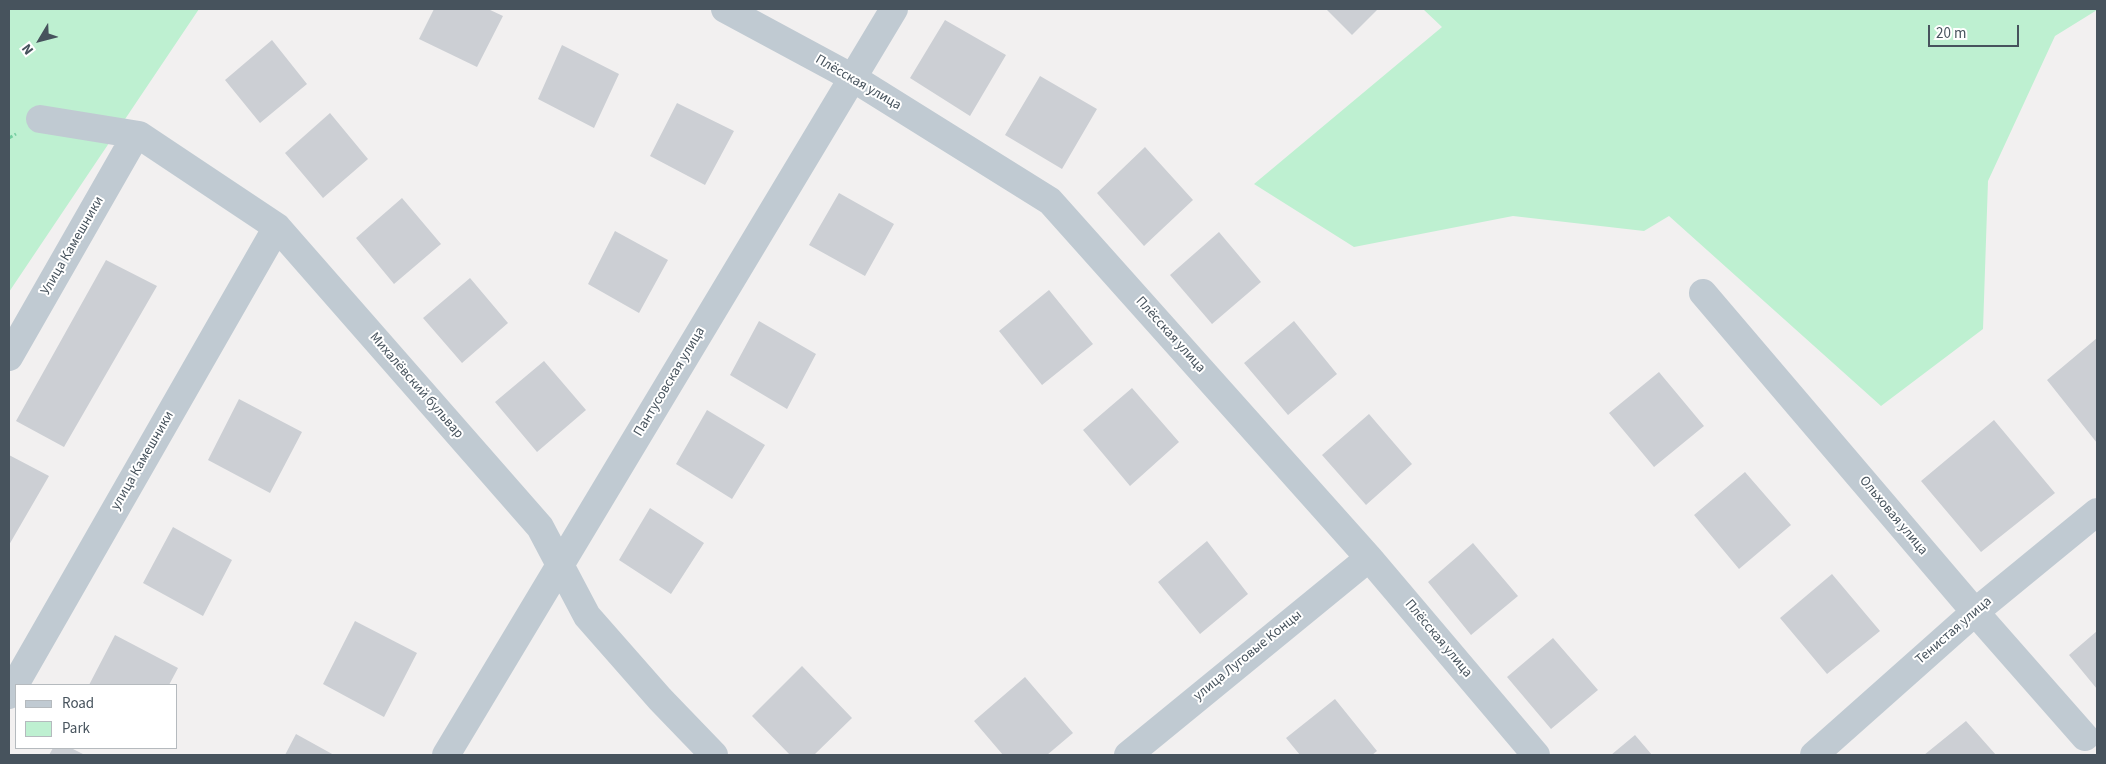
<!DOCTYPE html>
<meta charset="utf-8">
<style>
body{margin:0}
#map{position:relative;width:2106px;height:764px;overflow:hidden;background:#f2f0f0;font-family:"Source Sans 3",sans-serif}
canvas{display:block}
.frame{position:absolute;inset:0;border:10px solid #47535d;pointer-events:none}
.legend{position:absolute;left:15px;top:684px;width:162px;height:65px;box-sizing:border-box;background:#fff;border:1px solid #b5babe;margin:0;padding:6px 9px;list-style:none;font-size:15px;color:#47535d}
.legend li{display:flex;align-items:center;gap:10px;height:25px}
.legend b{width:25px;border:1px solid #b5babe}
.north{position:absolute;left:15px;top:15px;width:50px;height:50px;-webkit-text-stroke:4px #fff;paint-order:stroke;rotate:233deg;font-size:14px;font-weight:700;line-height:20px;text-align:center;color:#47535d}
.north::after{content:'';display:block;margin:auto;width:18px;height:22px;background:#47535d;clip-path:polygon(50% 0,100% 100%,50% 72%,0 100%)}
.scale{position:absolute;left:1928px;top:25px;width:91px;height:22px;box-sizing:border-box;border:2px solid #47535d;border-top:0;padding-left:6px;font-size:15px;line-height:18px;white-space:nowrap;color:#47535d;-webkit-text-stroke:4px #fff;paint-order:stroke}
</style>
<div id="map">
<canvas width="2106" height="764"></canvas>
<div class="frame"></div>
<ul class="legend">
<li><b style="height:6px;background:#c0cad2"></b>Road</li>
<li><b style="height:14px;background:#bef0d1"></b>Park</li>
</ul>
<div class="north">N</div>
<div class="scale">20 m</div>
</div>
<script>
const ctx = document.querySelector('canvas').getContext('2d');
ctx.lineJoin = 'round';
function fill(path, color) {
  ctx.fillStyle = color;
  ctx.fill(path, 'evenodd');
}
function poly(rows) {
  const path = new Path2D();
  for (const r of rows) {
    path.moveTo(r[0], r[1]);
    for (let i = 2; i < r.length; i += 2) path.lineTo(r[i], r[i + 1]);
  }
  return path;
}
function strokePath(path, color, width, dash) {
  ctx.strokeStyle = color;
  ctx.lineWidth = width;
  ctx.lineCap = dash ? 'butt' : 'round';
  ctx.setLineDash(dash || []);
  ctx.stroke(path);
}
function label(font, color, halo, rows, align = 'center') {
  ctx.font = font + ' "Source Sans 3",sans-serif';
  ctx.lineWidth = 4;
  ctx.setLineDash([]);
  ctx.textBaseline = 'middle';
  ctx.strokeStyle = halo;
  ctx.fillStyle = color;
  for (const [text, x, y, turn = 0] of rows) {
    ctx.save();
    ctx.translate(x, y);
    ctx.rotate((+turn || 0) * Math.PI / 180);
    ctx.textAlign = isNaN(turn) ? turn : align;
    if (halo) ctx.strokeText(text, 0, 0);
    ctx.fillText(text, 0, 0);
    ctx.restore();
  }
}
fill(poly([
 [9,9,199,9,9,292],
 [1423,9,2097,9,2097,10,2055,36,1988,181,1983,329,1881,406,1669,216,1644,231,1513,216,1354,247,1254,184,1442,27]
]), '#bef0d1');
fill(poly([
 [434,9,488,9,503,16,477,67,419,39],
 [1326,9,1378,9,1352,35],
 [945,20,1006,55,970,116,910,78],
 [272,40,307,84,260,123,225,80],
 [562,45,619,74,594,128,538,99],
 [1040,76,1097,109,1062,169,1005,135],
 [677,103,734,131,705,185,650,156],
 [330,113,368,159,323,198,285,153],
 [1145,147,1193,200,1144,246,1097,193],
 [839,193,894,224,865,276,809,245],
 [402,198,441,244,394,284,356,238],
 [615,231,668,260,639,313,588,284],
 [1219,232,1261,282,1212,324,1170,275],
 [106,260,157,286,64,447,16,421],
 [470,278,508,323,462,363,423,318],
 [1049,290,1093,344,1042,385,999,331],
 [759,321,816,354,787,409,730,375],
 [1294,321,1337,374,1288,415,1244,363],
 [2097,338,2097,443,2047,380],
 [544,361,586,410,537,452,495,402],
 [1659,372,1704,426,1654,467,1609,413],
 [1132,388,1179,442,1130,486,1083,430],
 [239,399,302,432,270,493,208,460],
 [707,410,765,445,732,499,676,464],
 [1369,414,1412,464,1366,505,1322,455],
 [1994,420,2055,493,1981,552,1921,481],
 [9,455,49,476,9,545],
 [1745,472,1791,525,1739,569,1694,515],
 [650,508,704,543,671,594,619,560],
 [173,527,232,560,203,616,143,583],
 [1207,541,1248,594,1200,634,1158,582],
 [1473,543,1518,596,1471,635,1428,582],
 [1832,574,1880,631,1827,674,1780,618],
 [355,621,417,653,384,717,323,684],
 [2097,631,2097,689,2069,655],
 [115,635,178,668,169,685,89,685],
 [1553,638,1598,690,1551,729,1507,677],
 [802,666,852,718,814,755,790,755,752,716],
 [1025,677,1073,733,1047,755,1003,755,974,721],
 [1335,699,1377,751,1372,755,1300,755,1286,738],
 [1966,721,1996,755,1924,755],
 [296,734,334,755,285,755],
 [1635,735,1652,755,1611,755],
 [53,748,71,748,85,755,49,755]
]), '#cccfd4');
strokePath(poly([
 [9,138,16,134]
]), '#75cea1', 3, [4, 2.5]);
strokePath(poly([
 [725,9,853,78,1050,201,1369,558,1536,755],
 [40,119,139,135,277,227,540,527,587,616,660,699,714,755],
 [1703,293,1975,612,2085,737],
 [9,357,136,135],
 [9,695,277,227],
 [446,755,894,9],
 [1128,755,1369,558],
 [1814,755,1975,612,2097,512]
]), '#c0cad2', 28);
label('14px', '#47535d', '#fff', [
 ["Плёсская улица",858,83,30],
 ["Улица Камешники",73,246,-60],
 ["Плёсская улица",1170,335,48],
 ["Пантусовская улица",670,382,-59],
 ["Михалёвский бульвар",416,386,49],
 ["улица Камешники",143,461,-60],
 ["Ольховая улица",1893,516,50],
 ["Тенистая улица",1954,631,-41],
 ["Плёсская улица",1438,639,50],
 ["улица Луговые Концы",1248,656,-39]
]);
</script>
